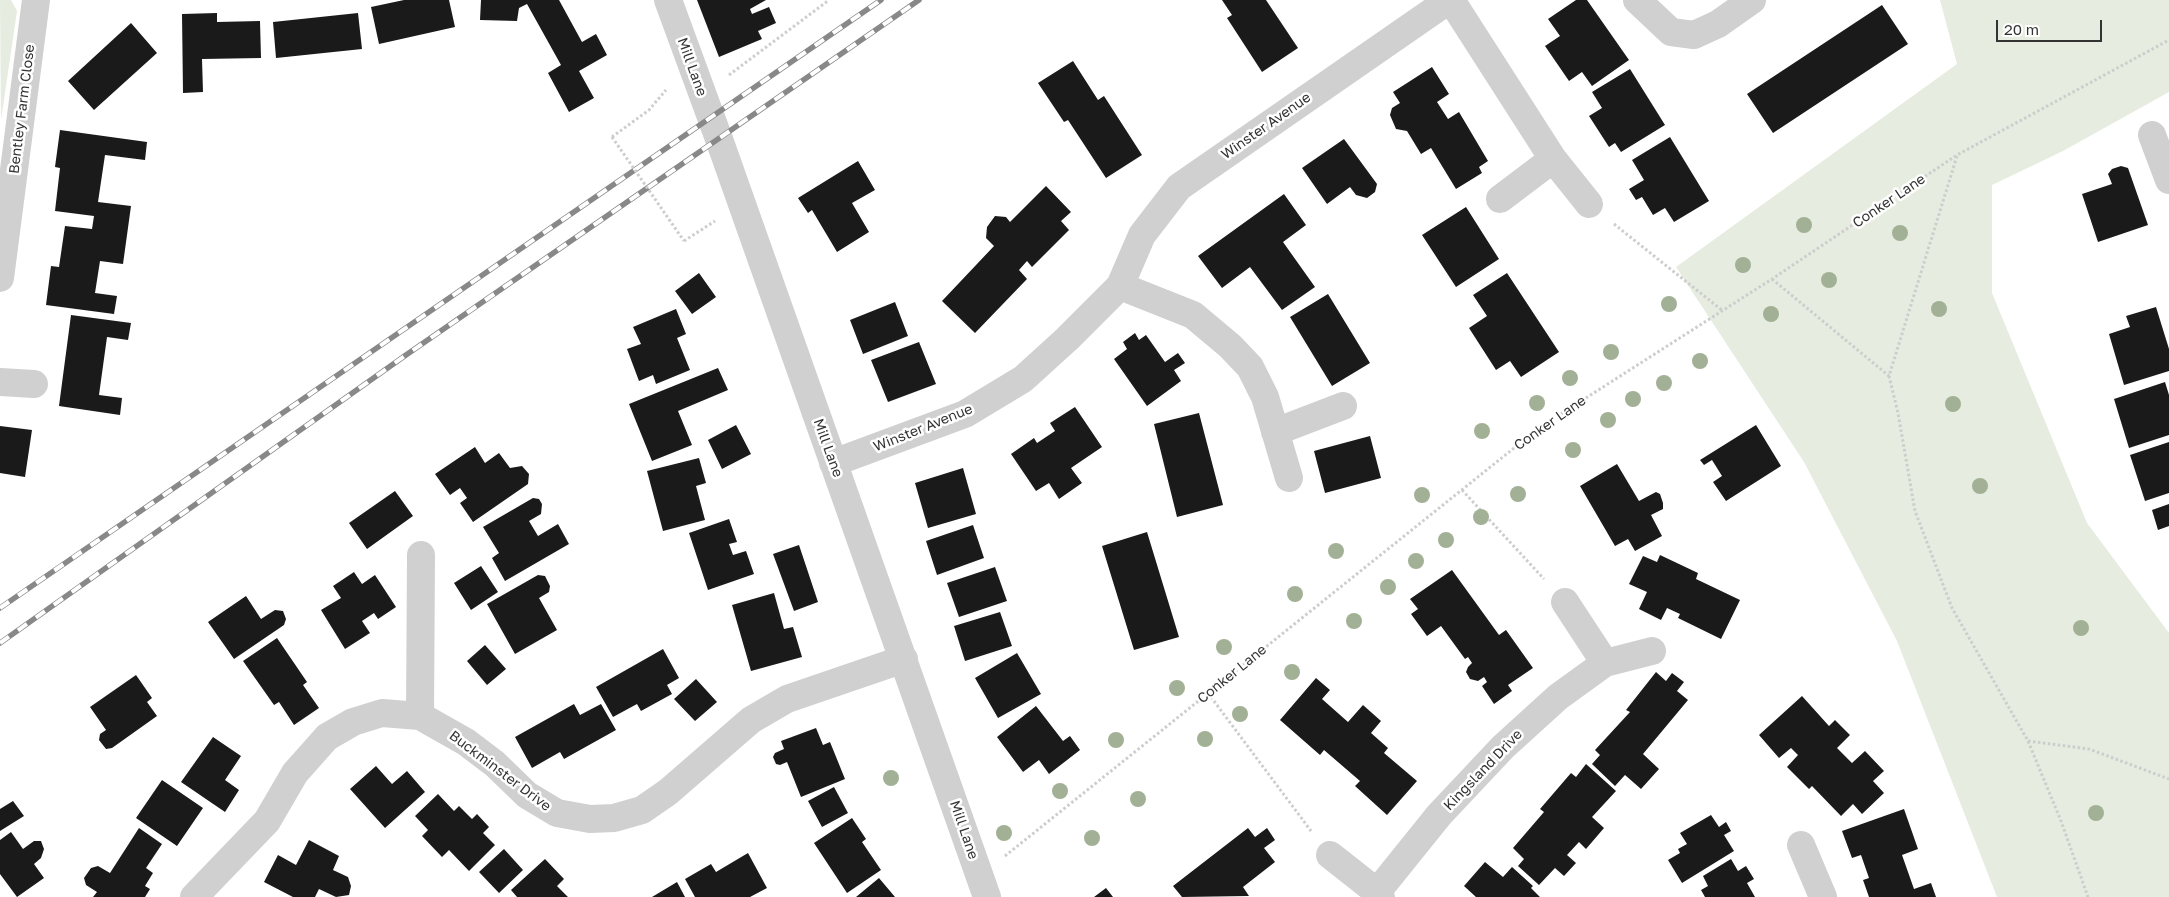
<!DOCTYPE html>
<style>
body{margin:0}
#map{position:relative;width:2169px;height:897px;overflow:hidden;background:#fff;font-family:"Golos Text",sans-serif}
canvas{display:block}
.scale{position:absolute;left:1996px;top:20px;width:106px;height:22px;box-sizing:border-box;border:2px solid #333;border-top:0;padding-left:6px;font-size:15px;line-height:18px;white-space:nowrap;color:#333;-webkit-text-stroke:4px #fff;paint-order:stroke}
</style>
<div id="map">
<canvas width="2169" height="897"></canvas>
<div class="scale">20 m</div>
</div>
<script>
const ctx = document.querySelector('canvas').getContext('2d');
ctx.lineJoin = 'round';
function fill(path, color) {
  ctx.fillStyle = color;
  ctx.fill(path, 'evenodd');
}
function poly(rows) {
  const path = new Path2D();
  for (const r of rows) {
    path.moveTo(r[0], r[1]);
    for (let i = 2; i < r.length; i += 2) path.lineTo(r[i], r[i + 1]);
  }
  return path;
}
function strokePath(path, color, width, dash) {
  ctx.strokeStyle = color;
  ctx.lineWidth = width;
  ctx.lineCap = dash ? 'butt' : 'round';
  ctx.setLineDash(dash || []);
  ctx.stroke(path);
}
function label(font, color, halo, rows, align = 'center') {
  ctx.font = font + ' "Golos Text",sans-serif';
  ctx.lineWidth = 5;
  ctx.setLineDash([]);
  ctx.textBaseline = 'middle';
  ctx.strokeStyle = halo;
  ctx.fillStyle = color;
  for (const [text, x, y, turn = 0] of rows) {
    ctx.save();
    ctx.translate(x, y);
    ctx.rotate((+turn || 0) * Math.PI / 180);
    ctx.textAlign = isNaN(turn) ? turn : align;
    if (halo) ctx.strokeText(text, 0, 0);
    ctx.fillText(text, 0, 0);
    ctx.restore();
  }
}
fill(poly([
 [0,0,11,0,17,11,1,120],
 [1940,0,2169,0,2169,92,2063,151,1992,185,1992,293,2087,523,2169,633,2169,897,1997,897,1897,641,1804,462,1676,267,1957,64]
]), '#e6ecdf');
fill(poly([
 [404,0,449,0,455,27,379,44,371,7],
 [481,0,559,0,582,42,596,34,607,55,579,71,594,98,569,112,548,73,561,65,527,4,519,8,517,21,480,20],
 [697,0,766,0,750,9,752,14,769,7,776,23,758,31,762,39,719,57],
 [1222,0,1266,0,1298,48,1262,72,1227,18,1232,15],
 [1576,0,1587,0,1629,60,1592,86,1582,72,1569,81,1545,46,1560,36,1548,19],
 [1882,5,1908,44,1773,133,1747,94],
 [217,13,217,22,260,21,261,58,202,59,203,92,183,93,182,14],
 [358,13,362,49,276,58,273,22],
 [131,23,157,53,94,110,68,81],
 [1073,61,1098,100,1104,96,1142,155,1106,178,1068,120,1064,122,1038,83],
 [1432,67,1449,94,1437,102,1448,119,1459,112,1488,161,1479,167,1482,173,1456,189,1431,148,1421,154,1407,131,1396,129,1390,115,1392,108,1400,103,1393,92],
 [1630,69,1665,125,1621,152,1615,143,1609,147,1589,116,1602,108,1592,92],
 [60,130,147,142,145,160,105,155,98,202,131,206,123,264,100,261,95,293,117,296,114,314,46,305,51,266,59,267,65,226,92,229,94,216,55,211,60,168,55,167],
 [1670,137,1709,201,1674,222,1665,208,1653,215,1642,197,1636,200,1629,189,1644,180,1632,160],
 [1344,139,1377,184,1375,192,1367,198,1356,195,1350,187,1327,204,1302,168],
 [858,161,875,190,852,203,869,232,837,252,812,210,808,213,798,198],
 [2121,166,2128,168,2148,225,2098,242,2082,194,2112,184,2108,174,2112,169],
 [1046,186,1071,212,1061,221,1069,230,1032,267,1027,261,1019,270,1027,279,975,333,942,301,994,246,986,238,987,227,995,216,1006,217,1010,222],
 [1284,194,1306,225,1283,242,1315,287,1282,310,1250,267,1222,288,1198,256],
 [1466,207,1499,259,1456,287,1422,235],
 [699,273,716,297,692,314,675,291],
 [1507,273,1559,352,1521,377,1510,361,1496,370,1469,328,1487,316,1473,295],
 [1328,294,1370,363,1332,386,1290,317],
 [895,302,908,336,863,354,850,320],
 [2156,307,2169,349,2169,371,2124,385,2109,334,2130,327,2126,316],
 [676,309,686,334,677,338,690,370,656,384,653,375,639,381,627,349,641,344,633,327],
 [71,315,131,323,128,340,107,337,99,395,122,398,120,415,59,406],
 [1135,333,1139,340,1146,335,1165,362,1178,353,1185,363,1174,370,1181,381,1147,406,1114,359,1127,349,1123,342],
 [919,342,936,384,888,402,871,360],
 [718,368,728,390,678,411,692,445,652,461,629,404],
 [2165,382,2169,395,2169,435,2129,448,2114,399],
 [1075,407,1102,447,1071,468,1082,483,1059,499,1049,483,1036,491,1011,454,1034,438,1037,443,1055,431,1050,423],
 [1199,413,1223,505,1177,517,1154,424],
 [736,425,751,454,722,469,708,440],
 [1756,425,1781,466,1726,501,1713,482,1722,476,1712,460,1704,465,1700,460],
 [0,426,32,430,25,477,0,473],
 [1370,436,1381,478,1325,493,1314,451],
 [2169,442,2169,493,2145,501,2130,455],
 [475,447,485,463,499,453,510,468,522,466,529,474,528,484,473,522,460,503,467,498,460,488,450,495,435,474],
 [699,458,706,483,696,486,705,520,663,531,647,471],
 [1617,464,1639,501,1656,492,1660,494,1663,503,1663,509,1651,515,1662,536,1635,551,1628,539,1615,546,1580,486],
 [963,468,976,514,928,528,915,483],
 [395,491,413,516,367,549,349,523],
 [533,498,539,499,542,504,541,514,529,521,538,536,558,524,569,544,505,581,492,558,499,553,483,527],
 [2169,504,2169,526,2158,530,2152,510],
 [729,519,737,542,729,544,733,555,746,551,754,574,708,590,689,533],
 [973,525,984,558,937,575,926,541],
 [1147,532,1179,637,1134,650,1102,546],
 [799,545,818,602,794,611,773,554],
 [1660,555,1698,573,1696,579,1740,600,1721,639,1678,618,1680,614,1667,608,1661,620,1639,609,1647,592,1629,584,1643,556,1657,562],
 [481,566,498,592,471,610,454,583],
 [995,567,1007,601,959,617,947,583],
 [1452,570,1499,635,1506,630,1533,668,1508,685,1512,691,1494,704,1482,686,1487,682,1484,677,1478,681,1470,679,1466,672,1468,667,1472,663,1468,657,1465,659,1441,626,1427,636,1411,614,1418,609,1410,599],
 [354,572,362,584,375,575,396,607,378,619,374,613,362,621,370,633,345,649,321,610,341,598,333,586],
 [538,575,545,576,550,586,549,592,539,598,557,630,515,654,487,604],
 [774,593,784,629,793,627,802,657,751,671,732,605],
 [246,596,261,619,275,610,283,611,286,619,284,625,234,659,208,622],
 [1000,612,1012,646,965,661,954,626],
 [277,638,307,682,303,685,319,708,294,725,279,702,274,705,243,661],
 [485,645,506,669,487,685,467,661],
 [663,649,679,678,667,685,672,694,641,711,637,704,613,717,596,687],
 [1017,653,1041,694,998,718,975,678],
 [1656,672,1666,681,1672,673,1684,682,1677,691,1688,700,1643,754,1659,769,1641,789,1625,775,1615,786,1592,764,1600,755,1595,750,1630,712,1626,710],
 [136,675,152,698,147,702,157,716,112,748,106,749,99,740,100,734,106,730,90,707],
 [1316,678,1330,690,1322,699,1348,722,1363,705,1381,721,1371,733,1388,748,1384,753,1417,781,1387,815,1355,786,1360,781,1324,750,1320,755,1280,720],
 [696,679,717,702,695,721,674,699],
 [1802,696,1829,726,1835,720,1850,735,1837,748,1852,763,1865,751,1884,771,1873,781,1884,793,1862,814,1853,804,1841,816,1812,786,1809,789,1787,767,1798,755,1791,748,1779,758,1759,735],
 [574,704,580,715,601,704,616,730,564,759,560,752,532,768,515,737],
 [1036,706,1063,741,1070,736,1080,750,1049,774,1039,760,1023,772,997,737],
 [816,728,823,745,830,742,845,779,801,797,787,762,780,765,776,764,773,757,775,753,784,749,781,741],
 [213,737,241,756,225,780,239,790,225,812,181,782],
 [1586,764,1616,791,1592,817,1604,828,1586,849,1579,842,1567,855,1576,863,1564,876,1555,868,1539,885,1518,866,1524,859,1513,848,1544,812,1540,809,1571,773,1576,777],
 [376,766,392,784,407,771,425,792,385,828,350,789],
 [162,780,203,808,177,846,136,818],
 [834,787,848,813,822,827,808,801],
 [438,794,454,811,459,806,472,819,477,814,489,827,483,833,495,845,469,871,449,850,442,857,422,836,428,830,415,816],
 [13,801,24,816,0,831,0,809],
 [1904,809,1918,849,1902,855,1914,889,1931,883,1936,897,1869,897,1863,880,1869,878,1861,855,1852,858,1842,831],
 [1711,815,1719,827,1726,822,1731,831,1724,835,1734,851,1682,883,1668,860,1680,853,1678,849,1687,844,1680,833],
 [852,818,866,839,862,842,881,870,847,893,814,843],
 [139,828,162,844,146,868,153,873,145,886,150,889,145,897,93,897,97,892,86,885,84,878,91,868,98,866,110,873],
 [1248,828,1255,837,1267,828,1275,840,1264,848,1275,862,1243,887,1249,896,1182,897,1173,886],
 [11,832,23,849,34,841,41,841,44,849,41,858,34,864,44,878,17,897,0,874,0,840],
 [309,840,339,856,333,870,348,877,351,886,349,895,336,897,319,889,315,897,293,897,264,882,278,855,296,865],
 [504,849,523,870,499,893,479,872],
 [748,853,767,888,750,897,695,897,685,879,711,864,716,872],
 [545,859,564,879,557,886,568,897,517,897,511,890],
 [1731,859,1738,871,1746,866,1754,879,1747,883,1755,897,1705,897,1701,890,1708,886,1703,876],
 [1485,862,1503,877,1512,867,1533,886,1531,888,1540,897,1476,897,1464,886],
 [879,878,895,897,856,897],
 [677,882,685,897,652,897],
 [1106,888,1113,897,1094,897]
]), '#1a1a1a');
strokePath(poly([
 [729,75,829,0],
 [612,137,649,110,666,90],
 [1957,156,1889,376,1898,413,1915,511,1952,608,2028,741,2061,821,2088,897],
 [1614,224,1723,311],
 [684,241,715,221],
 [1772,279,1889,376],
 [1462,490,1544,579],
 [1208,693,1311,831],
 [2028,741,2089,749,2169,779],
 [1005,856,1539,428,1772,279,1957,155,2169,40]
]), '#cdcdcd', 3, [2.5, 2.5]);
strokePath(poly([
 [668,0,719,139,987,897],
 [1451,0,1553,159,1589,204],
 [1637,0,1671,32,1694,35,1718,24,1752,0],
 [2152,135,2169,180],
 [1500,199,1553,159],
 [0,278,36,0],
 [1120,286,1193,315,1230,346,1250,367,1265,397,1289,478],
 [0,382,34,384],
 [1275,432,1343,406],
 [833,463,965,414,1023,379,1067,339,1120,286,1142,235,1179,187,1449,0],
 [1565,602,1605,663],
 [420,716,421,555],
 [1801,845,1823,897],
 [1330,855,1377,892],
 [194,897,267,821,295,773,327,737,353,722,382,713,420,716,466,742,495,764,527,795,557,813,590,819,614,818,642,810,668,792,751,720,787,699,904,659],
 [1381,897,1377,892,1439,815,1503,747,1558,697,1605,663,1652,651]
]), '#d0d0d0', 28);
const rail = poly([
 [0,608,881,0],
 [0,643,406,355,919,0]
]);
strokePath(rail, '#888', 5.5);
strokePath(rail, '#fff', 4, [11]);
strokePath(poly([
 [612,137,684,241]
]), '#cdcdcd', 3, [2.5, 2.5]);
ctx.fillStyle = '#a2b095';
for (const [x, y] of [
 [1804,225],
 [1900,233],
 [1743,265],
 [1829,280],
 [1669,304],
 [1939,309],
 [1771,314],
 [1611,352],
 [1700,361],
 [1570,378],
 [1664,383],
 [1633,399],
 [1537,403],
 [1953,404],
 [1608,420],
 [1482,431],
 [1573,450],
 [1980,486],
 [1518,494],
 [1422,495],
 [1481,517],
 [1446,540],
 [1336,551],
 [1416,561],
 [1388,587],
 [1295,594],
 [1354,621],
 [2081,628],
 [1224,647],
 [1292,672],
 [1177,688],
 [1240,714],
 [1205,739],
 [1116,740],
 [891,778],
 [1060,791],
 [1138,799],
 [2096,813],
 [1004,833],
 [1092,838]
]) {
  ctx.beginPath();
  ctx.arc(x, y, 8, 0, 2 * Math.PI);
  ctx.fill();
}
label('14px', '#333', '#fff', [
 ["Mill Lane",692,67,70],
 ["Bentley Farm Close",22,109,-83],
 ["Winster Avenue",1266,126,-35],
 ["Conker Lane",1889,201,-34],
 ["Conker Lane",1550,423,-35],
 ["Winster Avenue",923,428,-22],
 ["Mill Lane",828,448,70],
 ["Conker Lane",1232,674,-39],
 ["Kingsland Drive",1483,770,-46],
 ["Buckminster Drive",500,771,37],
 ["Mill Lane",964,830,71]
]);
</script>
